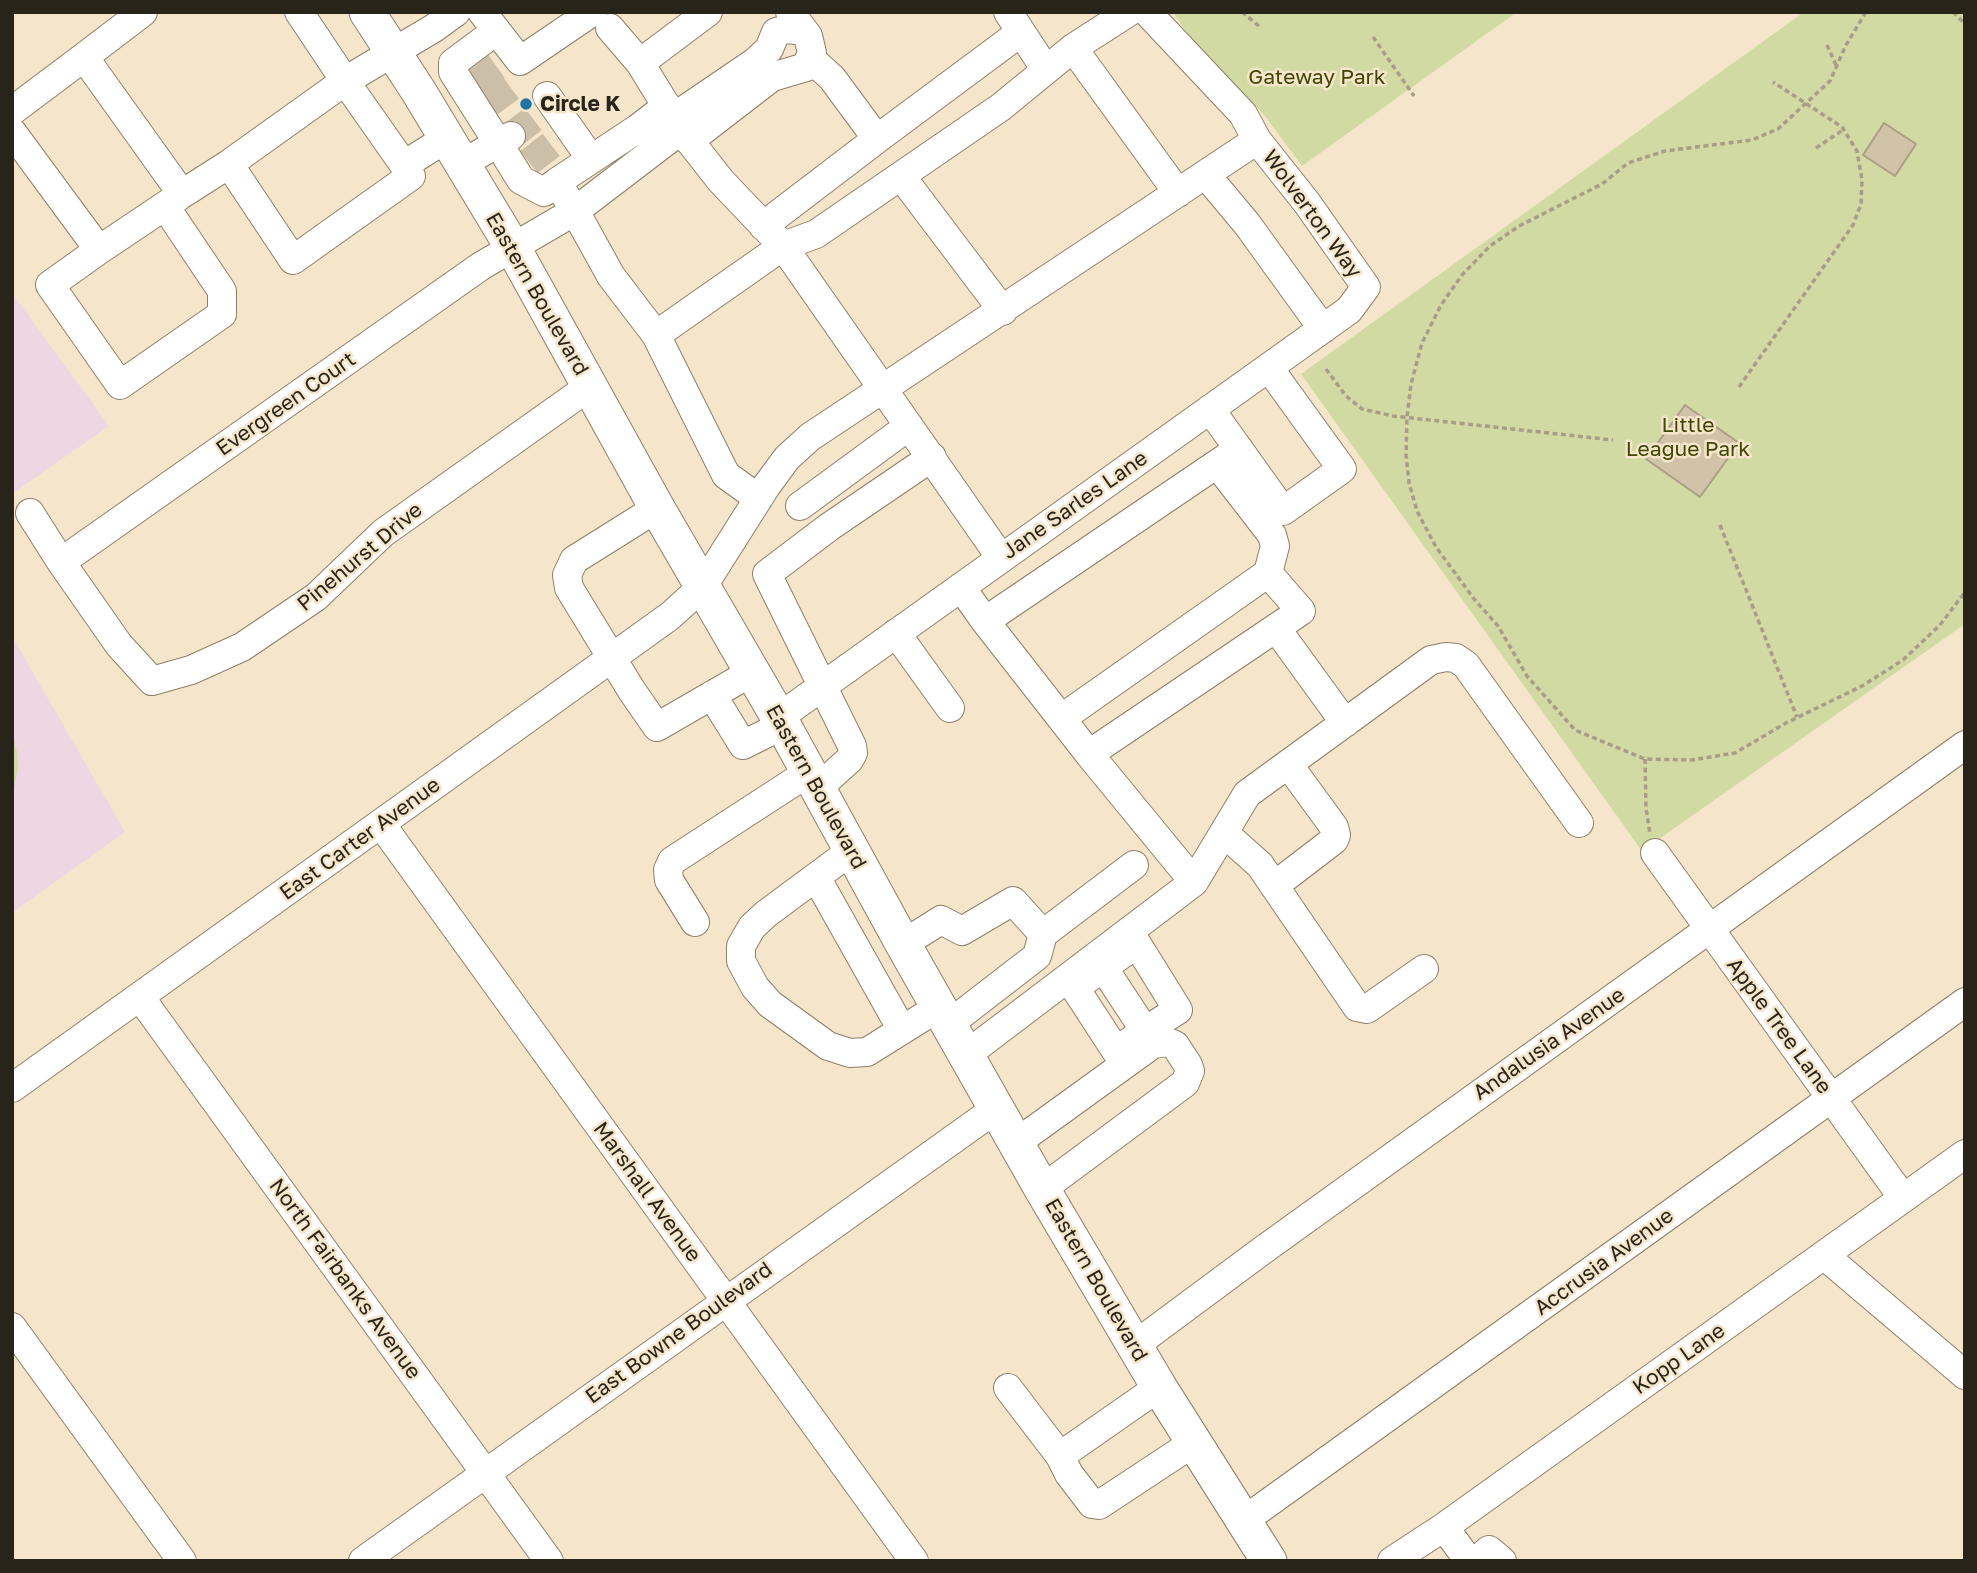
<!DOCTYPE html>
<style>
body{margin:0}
#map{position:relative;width:1977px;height:1573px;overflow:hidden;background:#f5e6cb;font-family:"Golos Text",sans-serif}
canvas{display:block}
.frame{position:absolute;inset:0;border:14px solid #29241a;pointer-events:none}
</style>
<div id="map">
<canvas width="1977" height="1573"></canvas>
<div class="frame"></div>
</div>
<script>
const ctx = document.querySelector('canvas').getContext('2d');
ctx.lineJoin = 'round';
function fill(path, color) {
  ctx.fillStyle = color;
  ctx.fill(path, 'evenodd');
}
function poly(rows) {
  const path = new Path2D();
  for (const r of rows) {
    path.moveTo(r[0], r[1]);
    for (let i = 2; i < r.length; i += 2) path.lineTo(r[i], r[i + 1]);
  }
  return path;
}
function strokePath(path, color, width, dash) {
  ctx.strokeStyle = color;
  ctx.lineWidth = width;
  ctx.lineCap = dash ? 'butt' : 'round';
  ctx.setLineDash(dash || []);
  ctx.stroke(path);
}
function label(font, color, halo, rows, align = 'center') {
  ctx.font = font + ' "Golos Text",sans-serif';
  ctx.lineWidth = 5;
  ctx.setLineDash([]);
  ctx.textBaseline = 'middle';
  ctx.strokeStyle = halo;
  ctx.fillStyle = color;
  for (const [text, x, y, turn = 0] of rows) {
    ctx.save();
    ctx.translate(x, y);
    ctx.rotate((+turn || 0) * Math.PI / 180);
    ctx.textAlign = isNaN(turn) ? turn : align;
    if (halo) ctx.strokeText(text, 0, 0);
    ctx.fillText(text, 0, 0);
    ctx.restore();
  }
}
fill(poly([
 [12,293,109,426,12,494],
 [12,636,125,832,12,913]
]), '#eed7e2');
fill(poly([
 [1173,12,1517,12,1302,166,1265,116,1191,39],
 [1804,12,1965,12,1965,624,1642,851,1301,374],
 [12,732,17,752,18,769,12,798]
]), '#d2daa4');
const building = poly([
 [1884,123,1916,144,1895,176,1863,155,1884,123],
 [1685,405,1739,443,1700,497,1646,459,1685,405]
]);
fill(building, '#d1c3a8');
strokePath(building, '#ac9e84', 2);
strokePath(poly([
 [474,83,499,65],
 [488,104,514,85],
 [511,136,536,117],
 [529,162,555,142]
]), '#ccbfa8', 28, [28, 14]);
const minor = poly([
 [143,12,84,57,182,194,229,164],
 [299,12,345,81,434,28,456,12],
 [482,12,520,61,592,12],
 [1008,12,1046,70],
 [610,28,640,63,675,120],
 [1073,48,1178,193],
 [810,58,832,78,877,139,1021,32],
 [640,63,708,12],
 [547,96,591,159],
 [12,111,84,57],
 [674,117,755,62,769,49,776,32,788,29,804,31],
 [12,132,99,250,178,197],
 [511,136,498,143,521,180,544,192,557,182,575,211,681,130,721,181,783,246,1001,558],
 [689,141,772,77,806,67,812,53,808,36,790,12],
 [462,164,498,143,453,72,453,63,496,31],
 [404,165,411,176,293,260,229,164,345,81,404,165,447,138],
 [1206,175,1247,224,1323,329],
 [901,176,1003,311],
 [557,182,637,129,667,106],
 [763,226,877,139],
 [99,250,50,285,120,385,222,314,222,291,165,206],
 [1210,409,1283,511,1342,469,1269,368],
 [1217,464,1272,535,1275,546,1268,573],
 [758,498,726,475,656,335,783,246,816,234,1001,107,1073,48,1129,12],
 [800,506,909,426],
 [657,508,574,560,567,575,569,588,632,691,657,727,752,672],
 [30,513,61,562,119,645,152,681,191,670,242,647,316,597,383,533,590,386],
 [61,562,481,266,575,211,611,276,656,335],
 [961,587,985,621,1089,754,1301,611,1268,573,1062,718],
 [985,621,1239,449],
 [1276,628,1345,723],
 [896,633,950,708],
 [712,695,743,745,783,725],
 [778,718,1349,310,1366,287,1307,203,1257,140,1243,114,1147,12],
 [1089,754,1194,882],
 [817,789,849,760,853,753,852,746,767,574,829,527,932,457],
 [381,824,914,1561],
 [1224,833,1260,865,1357,1007,1367,1009,1424,969],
 [851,851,766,914,752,927,741,946,741,961,755,987,770,1004,828,1046,850,1053,867,1052,939,1007],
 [1655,853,1903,1198],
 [816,877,902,1030],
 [1274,886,1334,840,1336,835,1334,827,1288,764],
 [695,922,669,880,668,870,672,861,809,772],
 [903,944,941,920,962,931,1013,901,1043,934],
 [1108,964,1137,944,1178,1010,1145,1031],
 [1079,985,1103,967,1145,1031,1119,1049],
 [1075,988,1116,1051],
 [140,997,549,1561],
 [949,1024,1037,956,1043,934,1134,865],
 [966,1055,1194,882,1247,794,1431,660,1446,657,1456,658,1466,665,1579,823],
 [12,1088,670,616,703,586,767,485,787,458,810,437,1257,140],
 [1016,1143,1153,1044,1168,1042,1175,1045,1188,1065,1190,1071,1185,1083,1042,1189],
 [1825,1256,1965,1375],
 [12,1327,182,1561],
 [1135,1345,1263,1250,1965,745],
 [1008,1388,1060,1456,1159,1387],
 [1060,1456,1069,1474,1092,1504,1099,1505,1193,1443],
 [1243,1521,1965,1002],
 [1444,1527,1469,1561],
 [363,1561,997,1108],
 [1392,1561,1444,1527,1965,1154],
 [1476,1561,1489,1550,1502,1561]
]);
const major = poly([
 [367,12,419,92,513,248,657,508,783,725,903,944,1042,1189,1159,1387,1269,1561]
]);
strokePath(minor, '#8d7f67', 30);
strokePath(major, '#8d7f67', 37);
strokePath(poly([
 [1242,12,1259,26],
 [1866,12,1846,45,1830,81,1778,129,1752,140,1665,151,1628,163,1602,184,1519,226,1490,246,1462,275,1441,305,1422,343,1411,384,1407,417,1406,455,1409,483,1417,511,1436,547,1474,599,1498,626,1527,676,1575,730,1645,759,1692,760,1735,753,1786,723,1862,686,1903,660,1940,625,1965,592],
 [1953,12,1965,24],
 [1373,37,1414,96],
 [1827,45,1836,65],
 [1816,148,1843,130],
 [1326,369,1346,396,1362,409,1393,416,1613,440],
 [1739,387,1853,225,1861,204,1862,180,1857,151,1842,127,1773,82],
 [1720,525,1797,717],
 [1645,759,1646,808,1650,834]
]), '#a89d88', 3.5, [5, 3.5]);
strokePath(minor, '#fff', 28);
strokePath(major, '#fff', 35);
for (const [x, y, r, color] of [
 [526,104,7,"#1d75a5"]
]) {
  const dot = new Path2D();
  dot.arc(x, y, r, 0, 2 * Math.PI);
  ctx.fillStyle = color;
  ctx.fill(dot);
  strokePath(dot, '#f5e6cb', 2.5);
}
label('21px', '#404604', '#f5e6cb', [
 ["Gateway Park",1317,77],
 ["Little",1688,425],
 ["League Park",1688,449]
]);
label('bold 21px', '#29241a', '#f5e6cb', [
 ["Circle K",540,104]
], 'left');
label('21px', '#29241a', '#f5e6cb', [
 ["Wolverton Way",1312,214,54],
 ["Eastern Boulevard",537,294,60],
 ["Evergreen Court",286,404,-35],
 ["Jane Sarles Lane",1075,505,-35],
 ["Pinehurst Drive",360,557,-40],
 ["Eastern Boulevard",816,787,61],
 ["East Carter Avenue",360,839,-36],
 ["Apple Tree Lane",1779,1026,54],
 ["Andalusia Avenue",1549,1044,-35],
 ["Marshall Avenue",647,1192,54],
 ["Accrusia Avenue",1604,1262,-36],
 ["North Fairbanks Avenue",345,1279,54],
 ["Eastern Boulevard",1096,1280,60],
 ["East Bowne Boulevard",679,1333,-36],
 ["Kopp Lane",1679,1359,-35]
]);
</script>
